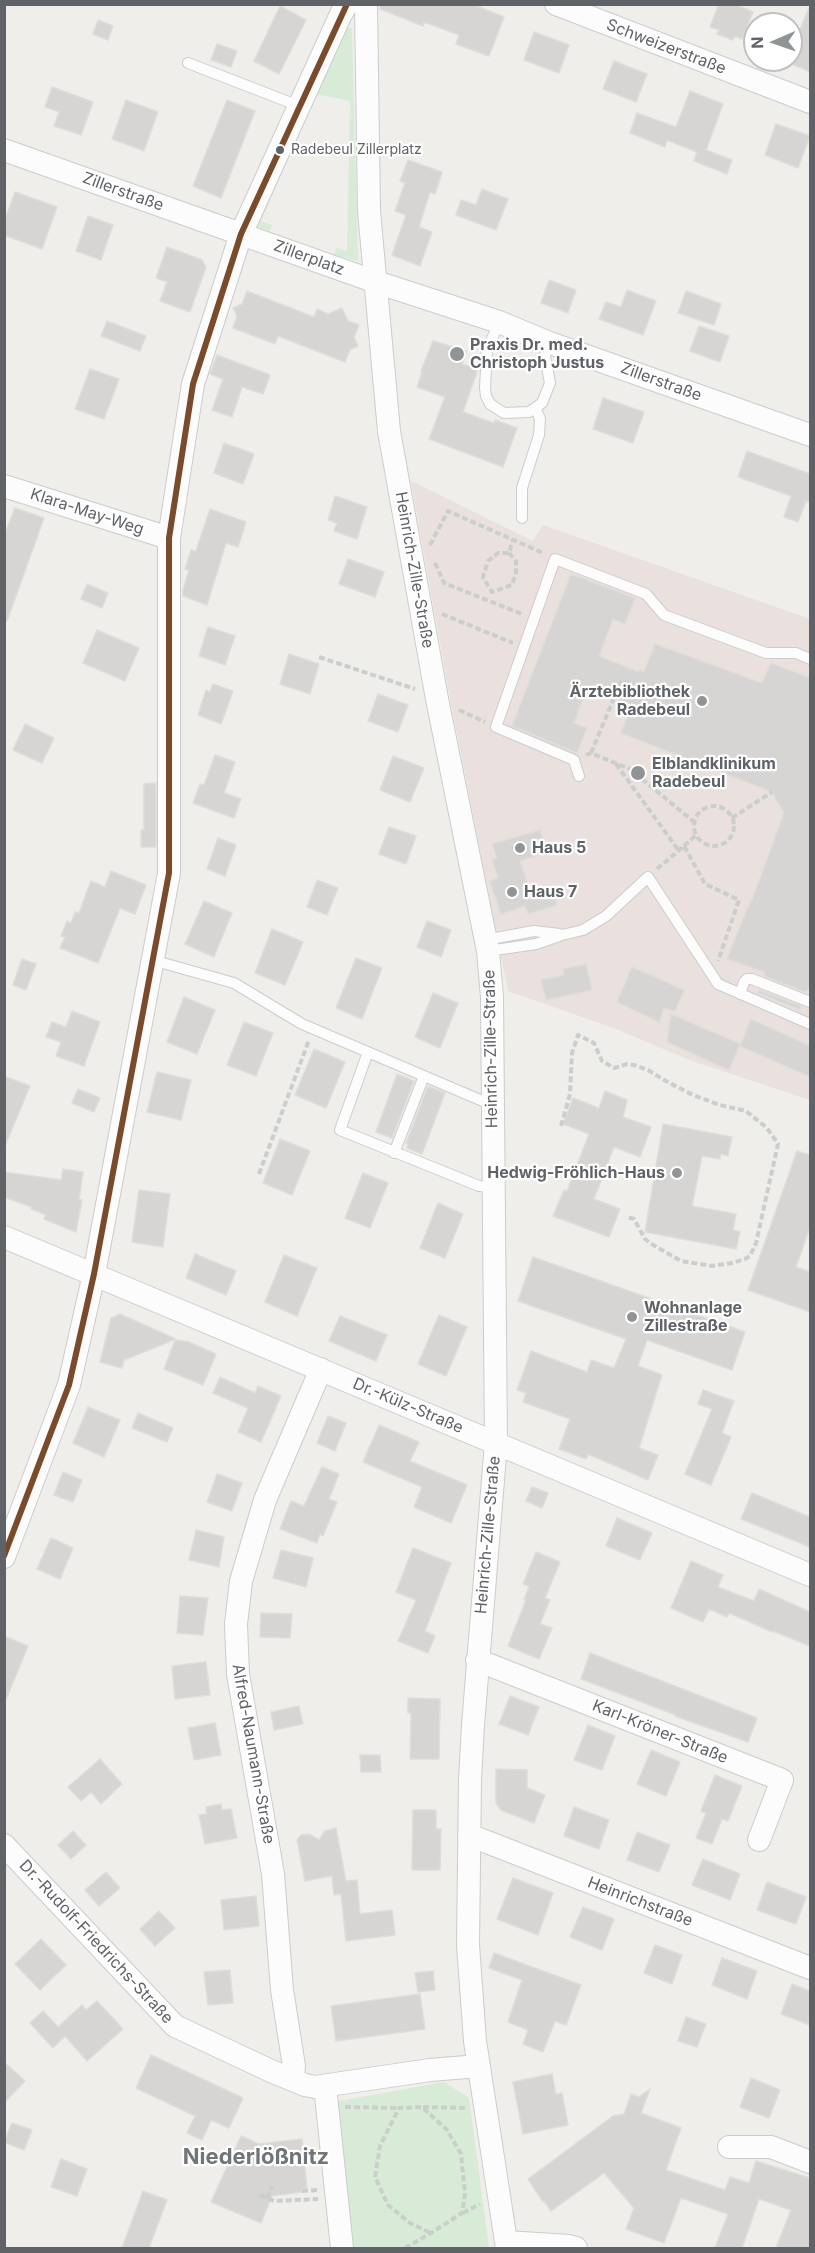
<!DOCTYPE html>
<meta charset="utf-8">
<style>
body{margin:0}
#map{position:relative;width:815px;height:2253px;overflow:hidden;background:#efeeea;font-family:Inter,sans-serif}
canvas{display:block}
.frame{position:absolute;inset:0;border:6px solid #5f6368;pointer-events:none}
.north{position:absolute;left:743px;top:12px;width:60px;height:60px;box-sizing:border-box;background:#fff;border:2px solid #bfc1c3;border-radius:50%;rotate:268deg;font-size:16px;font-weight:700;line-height:24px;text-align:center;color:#5f6368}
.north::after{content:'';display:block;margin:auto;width:21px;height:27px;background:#919496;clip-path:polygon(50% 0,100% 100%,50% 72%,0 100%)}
</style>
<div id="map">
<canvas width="815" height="2253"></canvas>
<div class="frame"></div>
<div class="north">N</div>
</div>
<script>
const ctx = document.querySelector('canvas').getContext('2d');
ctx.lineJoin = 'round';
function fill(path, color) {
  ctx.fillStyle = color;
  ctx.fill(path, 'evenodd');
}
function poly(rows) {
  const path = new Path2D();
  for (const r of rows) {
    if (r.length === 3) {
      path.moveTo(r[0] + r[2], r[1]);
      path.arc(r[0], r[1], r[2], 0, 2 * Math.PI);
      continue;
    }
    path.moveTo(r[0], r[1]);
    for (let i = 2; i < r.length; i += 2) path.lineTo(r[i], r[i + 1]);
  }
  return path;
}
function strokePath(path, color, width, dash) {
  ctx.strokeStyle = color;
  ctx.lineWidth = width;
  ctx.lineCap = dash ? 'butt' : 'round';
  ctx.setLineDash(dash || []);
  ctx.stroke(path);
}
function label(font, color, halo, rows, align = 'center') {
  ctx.font = font + ' Inter,sans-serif';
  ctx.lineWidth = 4.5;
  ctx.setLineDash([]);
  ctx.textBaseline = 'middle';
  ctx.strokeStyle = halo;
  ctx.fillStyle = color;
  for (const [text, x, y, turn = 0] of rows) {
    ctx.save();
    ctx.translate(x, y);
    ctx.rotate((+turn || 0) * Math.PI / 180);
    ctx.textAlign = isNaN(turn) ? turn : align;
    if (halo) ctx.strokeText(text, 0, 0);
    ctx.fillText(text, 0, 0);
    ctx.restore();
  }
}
fill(poly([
 [411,481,533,541,543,525,810,619,810,1100,692,1061,616,1029,508,991,449,693]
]), '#eae0de');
fill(poly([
 [345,28,352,28,358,261,335,255,336,248,347,251,350,101,316,94,261,221,272,225,270,231,253,225],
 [444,2082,469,2098,489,2248,350,2248,333,2102]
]), '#d8ebd6');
const building = poly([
 [380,4,472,4,504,17,489,56,456,44,459,35,424,22,423,26,380,9,380,4],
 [719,4,734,4,753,12,742,39,734,36,733,40,717,34,719,30,710,27,719,4],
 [280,6,306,20,279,74,254,61,280,6],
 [809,8,810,8,810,72,787,62,787,60,791,60,791,50,809,8],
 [98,20,113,26,108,40,93,34,98,20],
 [534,32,569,45,559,73,524,60,534,32],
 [217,44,237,51,231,67,211,60,217,44],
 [614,61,647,74,636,102,603,89,614,61],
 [52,87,93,102,81,135,54,126,59,112,45,107,52,87],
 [690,91,723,104,706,150,732,160,727,174,694,161,697,152,667,140,665,147,630,133,637,113,676,127,690,91],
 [126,100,158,112,144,151,112,139,126,100],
 [227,100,255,111,221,198,193,186,227,100],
 [776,124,810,136,798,168,765,155,776,124],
 [408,160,442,172,435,194,430,192,419,227,432,232,420,266,392,255,406,215,395,211,405,183,400,181,408,160],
 [482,189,508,199,496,230,456,215,461,200,476,205,482,189],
 [15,192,57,207,42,249,4,235,4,222,15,192],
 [88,216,113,225,101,260,76,251,88,216],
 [167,247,202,260,206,267,190,312,160,301,167,282,156,278,167,247],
 [549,280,576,290,568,313,541,303,549,280],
 [627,290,656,301,643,335,599,319,606,302,621,307,627,290],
 [247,291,314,317,317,309,328,314,342,308,348,321,359,325,354,337,358,346,350,350,345,362,278,336,275,344,233,328,237,316,233,308,242,304,247,291],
 [686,291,721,304,714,325,678,313,686,291],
 [107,321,146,336,140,351,101,336,107,321],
 [699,326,729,336,720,362,690,351,699,326],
 [433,341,467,351,462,364,478,369,463,412,494,423,495,420,517,428,503,467,429,439,445,397,417,387,422,372,421,371,433,341],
 [217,355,270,375,263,394,242,387,232,417,212,410,223,379,210,374,217,355],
 [90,369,119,379,104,419,75,409,90,369],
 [603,398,644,412,633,443,593,429,603,398],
 [224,443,254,454,243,484,214,473,224,443],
 [747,451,810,474,810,503,806,501,798,522,784,517,791,496,738,477,747,451],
 [335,496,367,507,357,539,334,531,337,523,328,520,335,496],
 [15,508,44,518,7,621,4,621,4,536,15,508],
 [210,509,246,522,238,547,226,543,207,605,183,596,183,590,189,570,185,569,191,550,196,551,210,509],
 [348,559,384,572,375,597,339,584,348,559],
 [571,574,635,598,625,624,613,619,599,656,638,672,638,670,644,672,655,644,762,683,771,663,810,678,810,989,808,988,806,992,764,976,765,972,727,959,747,909,752,900,784,813,772,792,621,733,631,706,587,687,574,723,587,728,577,753,512,726,571,574],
 [87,584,108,593,102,608,81,599,87,584],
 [208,627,235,636,225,665,199,656,208,627],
 [97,630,139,648,125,681,83,663,97,630],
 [289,654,319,664,310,694,280,684,289,654],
 [213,684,233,691,221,724,198,715,206,690,210,692,213,684],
 [378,694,408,705,398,732,368,721,378,694],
 [25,724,54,738,42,763,13,750,25,724],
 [215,755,235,762,224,793,241,799,234,818,193,803,200,784,204,785,215,755],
 [393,756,424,768,410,802,380,790,393,756],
 [156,783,156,847,141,847,141,830,144,830,144,784,156,783],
 [389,827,416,836,406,864,379,854,389,827],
 [540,830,547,852,520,861,531,895,551,888,557,905,528,914,525,906,501,914,490,881,498,878,492,860,497,858,492,844,540,830],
 [218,838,236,845,225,876,207,869,218,838],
 [111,871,146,885,135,914,120,908,98,963,60,948,65,937,61,936,67,921,71,923,75,912,79,913,91,881,105,887,111,871],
 [317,880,338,888,327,915,307,907,317,880],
 [204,901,232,913,214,957,185,944,204,901],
 [427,921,451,930,441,957,417,947,427,921],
 [272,929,303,942,285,985,255,973,272,929],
 [356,958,382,968,362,1019,336,1008,356,958],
 [22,959,36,964,26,990,13,985,22,959],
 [586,964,592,990,546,1000,541,980,564,975,563,969,586,964],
 [632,967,684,990,675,1011,664,1008,659,1022,617,1002,632,967],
 [759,990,801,1006,800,1010,758,993,759,990],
 [433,993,458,1003,440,1048,415,1037,433,993],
 [184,997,215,1010,197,1054,167,1042,184,997],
 [72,1011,100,1022,84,1066,56,1056,61,1042,46,1037,52,1022,66,1027,72,1011],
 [671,1014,740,1044,729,1070,667,1042,671,1014],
 [751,1019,810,1046,810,1077,740,1046,751,1019],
 [244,1022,273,1033,256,1076,227,1065,244,1022],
 [314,1049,345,1062,326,1108,295,1095,314,1049],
 [157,1072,191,1080,181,1120,147,1112,157,1072],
 [397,1074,414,1081,392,1138,376,1132,397,1074],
 [4,1076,30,1086,5,1146,4,1146,4,1076],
 [428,1086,445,1093,422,1154,407,1148,408,1144,406,1143,428,1086],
 [78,1089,100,1098,94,1112,72,1103,78,1089],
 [605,1091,627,1100,623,1117,651,1127,640,1157,614,1147,594,1199,620,1209,609,1237,553,1216,564,1190,567,1191,589,1134,563,1124,573,1098,599,1108,605,1091],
 [663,1124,732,1137,728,1156,721,1154,720,1159,702,1156,692,1206,736,1214,733,1230,740,1232,736,1249,645,1232,663,1124],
 [280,1139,310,1151,292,1195,263,1183,280,1139],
 [797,1151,810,1155,810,1227,796,1267,810,1272,810,1312,748,1290,797,1151],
 [63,1169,83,1172,79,1200,82,1200,76,1232,44,1219,46,1215,31,1209,32,1207,4,1197,4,1172,61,1180,63,1169],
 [363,1173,388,1183,370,1228,345,1218,363,1173],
 [139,1190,170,1194,163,1247,132,1242,139,1190],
 [438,1203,463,1214,445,1258,420,1248,438,1203],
 [195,1254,236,1271,226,1295,186,1278,195,1254],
 [284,1255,317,1268,297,1316,265,1302,284,1255],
 [533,1257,745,1332,732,1370,647,1340,638,1366,662,1375,639,1448,658,1455,648,1480,588,1454,586,1459,559,1449,570,1419,523,1402,526,1393,517,1390,531,1351,587,1372,591,1360,614,1368,626,1339,518,1301,533,1257],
 [120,1314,176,1339,124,1360,122,1368,100,1362,111,1318,120,1314],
 [439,1315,467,1327,446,1376,418,1364,439,1315],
 [340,1316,387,1335,376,1361,329,1341,340,1316],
 [175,1340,189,1342,216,1354,203,1385,164,1369,175,1340],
 [220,1377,255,1393,258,1386,281,1396,261,1442,238,1432,248,1408,213,1393,220,1377],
 [703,1390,734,1401,722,1433,731,1437,711,1485,685,1474,712,1409,698,1404,703,1390],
 [88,1407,120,1420,104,1457,73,1443,88,1407],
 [138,1413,173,1428,167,1442,132,1428,138,1413],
 [328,1416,346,1423,335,1451,317,1443,328,1416],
 [379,1425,419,1442,410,1461,467,1485,451,1523,414,1507,422,1487,363,1462,379,1425],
 [322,1467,339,1474,329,1499,337,1502,323,1536,320,1534,317,1543,280,1529,291,1501,304,1506,322,1467],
 [63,1472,82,1480,73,1502,54,1495,63,1472],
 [217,1474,242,1483,232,1511,207,1502,217,1474],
 [532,1487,548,1493,542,1508,526,1501,532,1487],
 [752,1493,810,1517,810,1547,741,1519,752,1493],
 [617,1518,652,1533,640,1560,606,1546,617,1518],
 [196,1530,224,1537,219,1567,189,1560,196,1530],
 [51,1538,73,1548,60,1579,37,1569,51,1538],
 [413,1548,451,1563,425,1631,435,1636,428,1653,398,1641,416,1600,396,1592,413,1548],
 [281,1550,313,1558,306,1587,273,1578,281,1550],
 [536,1552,560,1562,545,1598,550,1600,540,1624,552,1628,539,1659,508,1646,526,1600,524,1600,529,1586,523,1584,536,1552],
 [691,1561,723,1575,718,1587,754,1601,759,1589,810,1612,810,1646,773,1631,772,1632,729,1613,727,1617,709,1609,703,1622,671,1608,691,1561],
 [180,1596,208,1598,203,1635,177,1633,180,1596],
 [261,1613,292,1614,290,1638,260,1637,261,1613],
 [4,1636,28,1646,5,1702,4,1702,4,1636],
 [590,1653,757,1718,748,1742,675,1716,676,1715,581,1679,590,1653],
 [206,1662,210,1695,175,1699,172,1666,206,1662],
 [510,1696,539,1707,528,1735,499,1724,510,1696],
 [408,1698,440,1699,439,1759,410,1759,411,1713,408,1713,408,1698],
 [299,1706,303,1724,274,1730,271,1712,299,1706],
 [215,1723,221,1755,194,1760,188,1728,215,1723],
 [588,1725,615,1736,602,1770,574,1760,588,1725],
 [651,1750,680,1762,666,1796,637,1784,651,1750],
 [360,1755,380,1755,381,1772,361,1772,360,1755],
 [100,1759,122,1784,101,1804,91,1792,81,1801,68,1787,100,1759],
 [496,1769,527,1770,527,1788,545,1795,534,1823,501,1810,496,1803,496,1769],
 [715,1775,742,1786,728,1821,722,1819,712,1844,696,1838,706,1813,701,1811,715,1775],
 [221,1804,222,1810,231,1809,237,1838,205,1844,199,1815,207,1814,206,1807,221,1804],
 [574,1807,609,1820,599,1849,564,1836,574,1807],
 [413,1810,436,1810,436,1829,441,1829,440,1870,412,1870,413,1810],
 [336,1828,346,1881,357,1880,360,1914,392,1910,395,1935,346,1941,341,1894,334,1895,332,1876,305,1881,297,1840,301,1835,309,1834,319,1840,325,1831,336,1828],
 [73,1831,86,1845,71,1859,58,1845,73,1831],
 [637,1832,670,1845,659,1872,627,1860,637,1832],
 [703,1859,740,1874,730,1900,692,1885,703,1859],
 [106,1872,120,1888,99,1906,85,1890,106,1872],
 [513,1878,553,1893,538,1935,497,1919,513,1878],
 [767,1882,806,1897,796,1924,757,1910,767,1882],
 [256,1896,259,1926,224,1930,221,1900,256,1896],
 [583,1907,614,1919,602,1950,570,1937,583,1907],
 [159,1911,175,1928,155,1946,140,1929,159,1911],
 [41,1939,66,1965,40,1990,15,1964,41,1939],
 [655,1945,682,1955,672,1984,644,1973,655,1945],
 [494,1953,581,1985,566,2025,555,2021,543,2052,523,2044,528,2030,508,2022,522,1980,489,1968,494,1953],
 [722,1958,757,1971,747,1999,712,1985,722,1958],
 [230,1970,233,2003,208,2005,204,1972,230,1970],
 [433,1971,435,1990,418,1992,415,1973,433,1971],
 [792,1984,810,1991,810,2025,781,2014,792,1984],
 [420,1994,425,2029,336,2041,331,2006,420,1994],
 [97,2001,123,2029,87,2061,65,2036,53,2048,30,2023,43,2011,58,2027,82,2005,86,2010,97,2001],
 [686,2017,706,2024,697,2047,678,2041,686,2017],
 [151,2055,243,2098,229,2128,211,2120,202,2140,187,2133,195,2116,136,2088,151,2055],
 [4,2062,25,2081,4,2103,4,2062],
 [552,2074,556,2094,562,2093,568,2125,523,2134,513,2082,552,2074],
 [751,2078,780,2090,769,2118,740,2107,751,2078],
 [650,2089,641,2113,681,2128,666,2170,725,2190,730,2177,749,2183,756,2161,810,2178,810,2248,776,2248,791,2210,759,2199,742,2248,715,2248,728,2214,681,2198,664,2243,626,2229,634,2208,604,2173,551,2211,544,2201,543,2202,528,2179,613,2116,624,2114,631,2094,639,2097,650,2089],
 [12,2123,32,2130,24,2150,4,2142,12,2123],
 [241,2136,259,2144,302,2139,307,2188,302,2189,302,2192,272,2196,261,2223,211,2202,241,2136],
 [61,2159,87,2169,77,2196,51,2187,61,2159],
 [143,2191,167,2200,149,2248,122,2248,143,2191]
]);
fill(building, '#d6d5d3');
strokePath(building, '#deddd9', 1.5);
const lane = poly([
 [188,63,299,106],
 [499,322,487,351,485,388,486,396,490,404,504,413,529,412,542,403,550,383,545,356,547,342],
 [522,518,522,488,539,435,540,419,536,409],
 [579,776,574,760,496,727,555,559,646,594,664,615,766,653,796,653,810,659],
 [485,940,534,931,559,934],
 [488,951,536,944,562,935,583,930,606,916,648,877,718,984,810,1024],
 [152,960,234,983,302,1024,492,1105],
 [740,994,744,982,747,979,752,979,810,1002],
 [368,1052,340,1130,479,1186,493,1187],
 [394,1153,424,1076]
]);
const street = poly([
 [366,4,369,211,389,431,437,699,488,951,492,997,496,1443,473,1725,470,1780,468,1945,475,2041,507,2248],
 [556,4,810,102],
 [4,150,376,282,499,322,547,342,810,435],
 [4,486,169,538],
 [4,1237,810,1575],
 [4,1557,69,1385,94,1274,169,873,169,538,193,384,241,234,341,14,347,4],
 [477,1660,782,1780,759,1840],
 [469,1835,810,1968],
 [4,1845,175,2026,271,2071,305,2085,315,2087,430,2070,479,2066],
 [293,2079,294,2066,282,1990,273,1874,238,1674,236,1624,241,1581,265,1500,321,1369],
 [325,2086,342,2248],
 [729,2147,771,2147,810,2162],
 [506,2242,569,2246,576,2248]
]);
strokePath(lane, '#cbcccc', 12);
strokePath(street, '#cbcccc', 24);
strokePath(poly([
 [430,545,448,511,543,553],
 [509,553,516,561,516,573,512,585,492,592,483,577,488,561,498,553,509,553,513,539],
 [435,563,444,583,522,614],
 [442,614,513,643],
 [319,657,415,689],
 [459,710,485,722],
 [591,753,621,681,628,684],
 [586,755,591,753,630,769,694,822],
 [616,764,679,851],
 [714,826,20],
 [732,818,772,792],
 [684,846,696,835],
 [657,869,684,846,705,884,739,900,718,961],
 [561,1126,570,1094,572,1053,578,1035,594,1043,602,1061,614,1068,627,1064,634,1065,648,1070,664,1080,693,1095,720,1105,746,1111,767,1128,778,1144,756,1243,750,1256,745,1259,732,1263,712,1266,681,1261,650,1243,645,1239,634,1219,627,1217],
 [259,1174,309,1040],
 [345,2107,399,2108],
 [423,2107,467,2108],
 [302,2191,317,2190],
 [260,2195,274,2201,318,2199],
 [267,2198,272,2186],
 [463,2213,480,2204],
 [405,2248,431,2233,462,2213,465,2194,461,2154,447,2130,422,2107,399,2108,380,2146,375,2177,388,2205,410,2223,431,2233]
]), '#cacfcc', 4, [6, 3]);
strokePath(lane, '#fdfcfc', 10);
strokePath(street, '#fdfcfc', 22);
strokePath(poly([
 [4,1556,69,1385,94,1274,169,873,169,538,193,384,241,234,347,4]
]), '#7a4b2a', 6);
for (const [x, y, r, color] of [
 [280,150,5,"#5f6368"],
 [457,354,8,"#919496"],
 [702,701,6,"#919496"],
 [638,773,8,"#919496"],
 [520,848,6,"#919496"],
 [512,892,6,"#919496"],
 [677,1173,6,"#919496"],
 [632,1317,6,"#919496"]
]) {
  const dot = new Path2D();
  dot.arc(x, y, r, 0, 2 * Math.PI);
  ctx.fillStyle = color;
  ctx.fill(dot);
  strokePath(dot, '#fff', 2);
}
label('14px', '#5f6368', '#fff', [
 ["Radebeul Zillerplatz",291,150]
], 'left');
label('16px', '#5f6368', '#fff', [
 ["Schweizerstraße",666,47,21],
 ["Zillerstraße",123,192,20],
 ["Zillerplatz",309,258,20],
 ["Zillerstraße",661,382,20],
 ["Klara-May-Weg",87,512,18],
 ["Heinrich-Zille-Straße",414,570,80],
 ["Heinrich-Zille-Straße",491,1049,-91],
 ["Dr.-Külz-Straße",408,1406,23],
 ["Heinrich-Zille-Straße",488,1535,-85],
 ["Karl-Kröner-Straße",660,1732,22],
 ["Alfred-Naumann-Straße",253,1754,80],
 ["Heinrichstraße",640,1902,21],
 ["Dr.-Rudolf-Friedrichs-Straße",96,1942,47]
]);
label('bold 16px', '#5f6368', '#fff', [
 ["Praxis Dr. med.",470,345],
 ["Christoph Justus",470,363],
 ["Ärztebibliothek",690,692,"right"],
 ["Radebeul",690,710,"right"],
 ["Elblandklinikum",652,764],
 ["Radebeul",652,782],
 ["Haus 5",532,848],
 ["Haus 7",524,892],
 ["Hedwig-Fröhlich-Haus",665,1173,"right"],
 ["Wohnanlage",644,1308],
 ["Zillestraße",644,1326]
], 'left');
label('bold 22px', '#70757a', '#fff', [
 ["Niederlößnitz",256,2157]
]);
</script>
